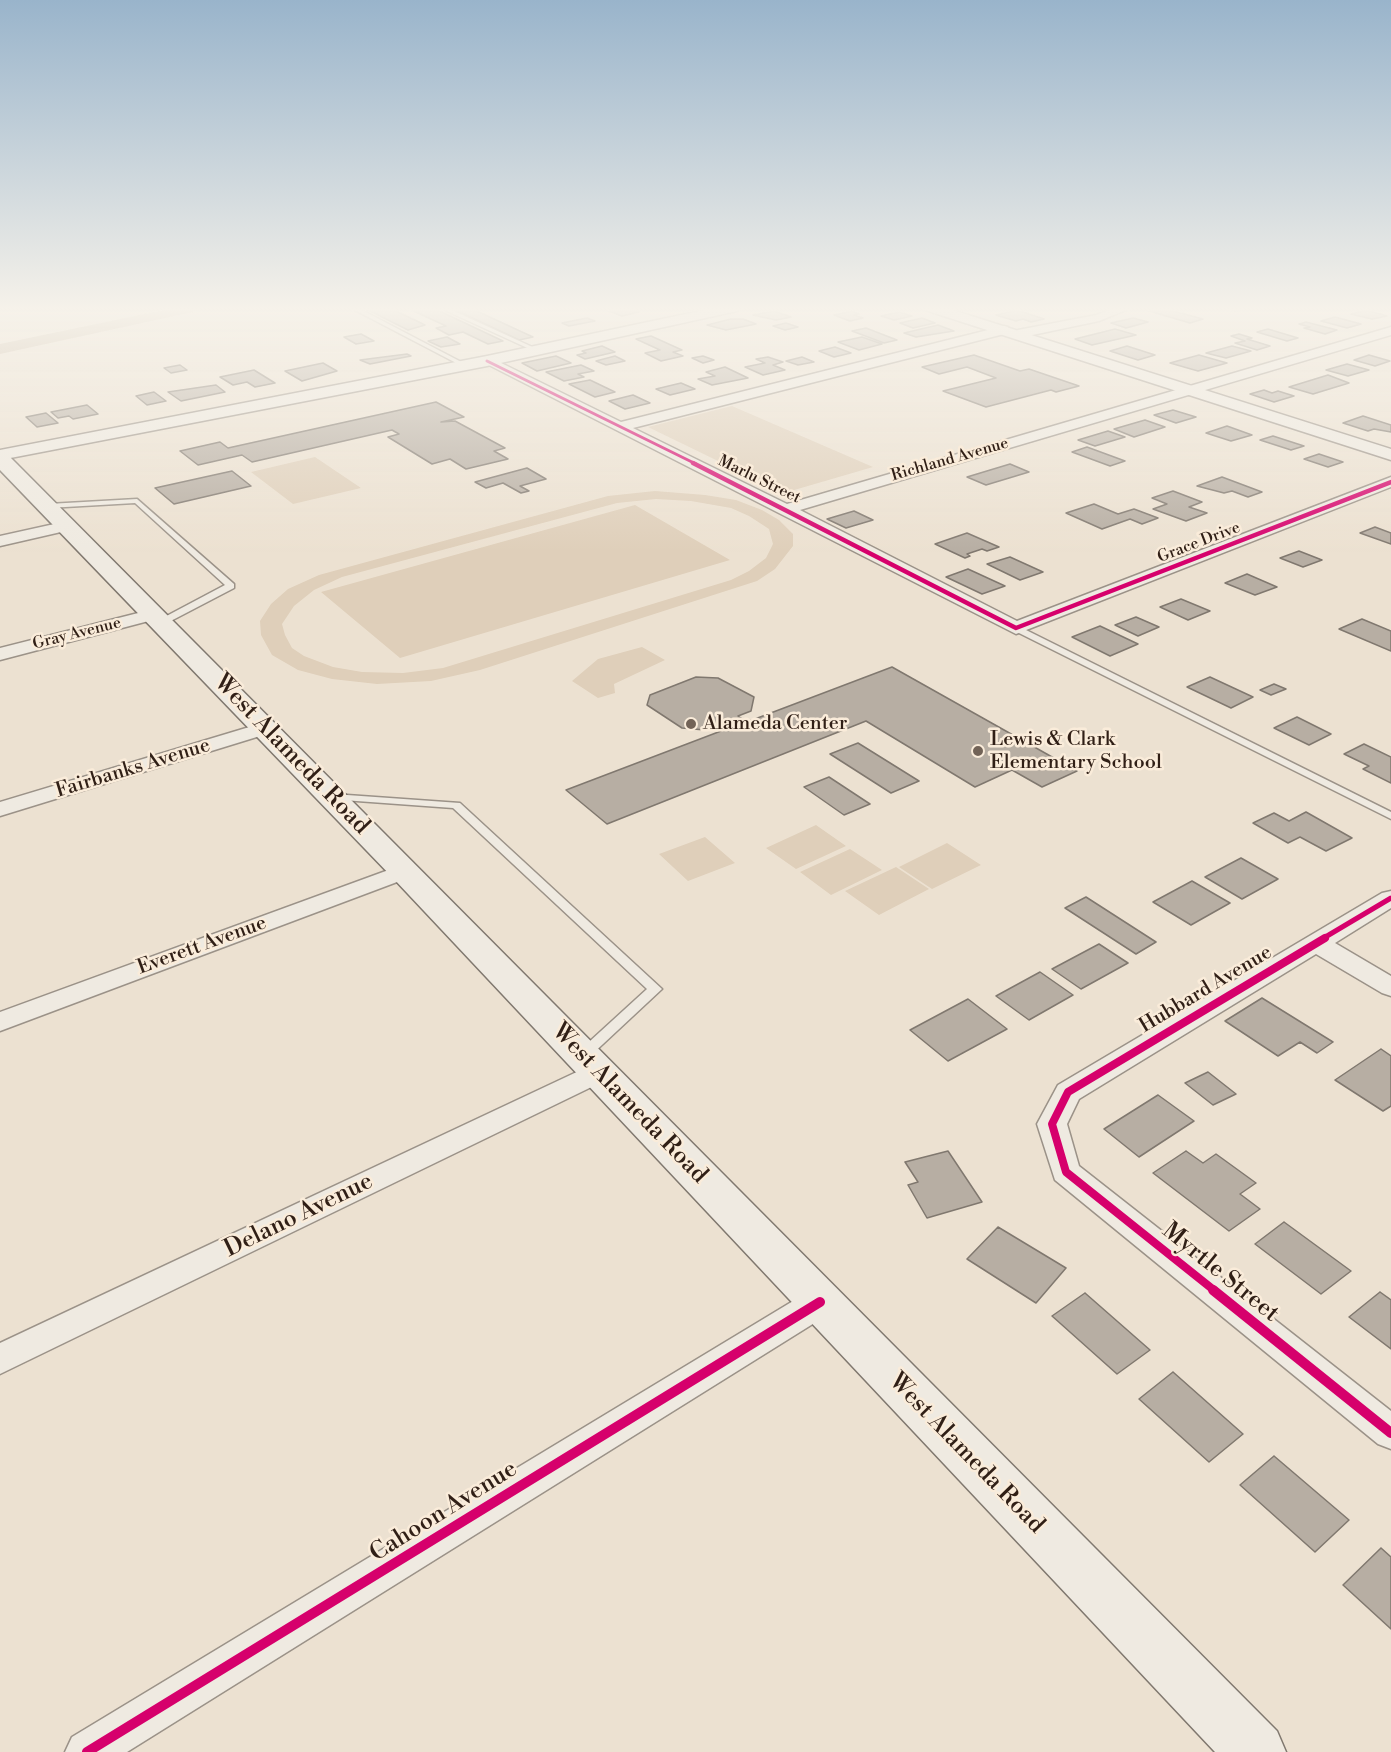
<!DOCTYPE html>
<style>
body{margin:0}
canvas{display:block;background:#ece1d1}
</style>
<canvas width="1391" height="1752"></canvas>
<script>
const ctx = document.querySelector('canvas').getContext('2d');
ctx.lineJoin = 'round';
function fill(path, color) {
  ctx.fillStyle = color;
  ctx.fill(path, 'evenodd');
}
function poly(rows) {
  const path = new Path2D();
  for (const r of rows) {
    path.moveTo(r[0], r[1]);
    for (let i = 2; i < r.length; i += 2) path.lineTo(r[i], r[i + 1]);
  }
  return path;
}
function strokePath(path, color, width, dash) {
  ctx.strokeStyle = color;
  ctx.lineWidth = width;
  ctx.lineCap = dash ? 'butt' : 'round';
  ctx.setLineDash(dash || []);
  ctx.stroke(path);
}
function label(font, color, halo, rows, align = 'center') {
  ctx.font = font + ' "Libre Bodoni",serif';
  ctx.lineWidth = 5;
  ctx.setLineDash([]);
  ctx.textBaseline = 'middle';
  ctx.strokeStyle = halo;
  ctx.fillStyle = color;
  for (const [text, x, y, turn = 0] of rows) {
    ctx.save();
    ctx.translate(x, y);
    ctx.rotate((+turn || 0) * Math.PI / 180);
    ctx.textAlign = isNaN(turn) ? turn : align;
    if (halo) ctx.strokeText(text, 0, 0);
    ctx.fillText(text, 0, 0);
    ctx.restore();
  }
}
fill(poly([
 [732,406,873,467,784,493,648,427],
 [315,457,361,488,293,504,251,472],
 [655,491,705,495,736,500,762,510,779,520,793,534,793,546,775,569,757,581,480,670,431,681,377,684,332,679,298,670,272,655,261,635,260,621,271,604,288,589,319,575,608,496],
 [656,499,691,501,731,508,749,516,769,529,773,544,766,558,749,571,731,580,443,668,403,673,362,672,333,667,304,656,292,648,285,635,282,624,294,606,314,590,342,577,617,503],
 [635,505,730,560,400,658,321,592],
 [642,647,665,660,614,684,615,693,598,698,572,681,598,659],
 [816,825,846,846,796,869,766,848],
 [705,837,735,863,688,881,659,854],
 [947,843,981,865,932,889,899,867],
 [850,849,882,870,831,895,800,872],
 [896,867,929,889,879,915,845,891]
]), '#dfcfba');
fill(poly([
 [178,307,204,307,197,311,0,354,0,344,178,307]
]), '#c4b49f');
const building = poly([
 [362,307,388,307,425,325,408,330,362,307],
 [405,307,431,307,503,341,488,344,463,332,449,335,436,328,446,326,405,307],
 [449,307,468,307,533,337,519,340,449,307],
 [627,307,639,312,622,316,609,311,627,307],
 [1218,307,1242,307,1248,308,1236,311,1218,307],
 [1162,308,1203,319,1190,323,1149,311,1162,308],
 [1017,310,1044,319,1031,322,1023,319,1016,321,996,315,1017,310],
 [1366,310,1387,316,1372,319,1351,314,1366,310],
 [774,311,791,317,776,320,753,315,774,311],
 [852,311,859,314,854,315,863,318,850,321,834,315,852,311],
 [899,312,912,316,894,320,881,316,899,312],
 [1335,317,1361,324,1347,328,1321,321,1335,317],
 [587,318,595,321,569,326,562,323,587,318],
 [922,318,935,323,913,328,900,323,922,318],
 [1133,318,1148,322,1126,328,1111,323,1133,318],
 [731,319,743,319,756,324,726,330,707,325,731,319],
 [1306,322,1337,330,1325,334,1304,328,1310,327,1299,324,1306,322],
 [786,323,798,327,785,330,773,326,786,323],
 [938,325,954,331,916,337,904,333,938,325],
 [866,328,897,340,884,343,852,331,866,328],
 [1115,329,1136,335,1092,345,1075,339,1115,329],
 [1268,329,1298,338,1287,341,1257,332,1268,329],
 [361,334,374,341,356,344,344,337,361,334],
 [1239,334,1252,338,1247,339,1270,346,1257,350,1235,343,1245,341,1231,336,1239,334],
 [651,336,682,350,673,352,683,356,661,361,645,353,660,350,636,339,651,336],
 [447,337,460,344,441,347,428,341,447,337],
 [862,337,882,344,859,350,838,342,862,337],
 [602,346,615,352,585,359,577,355,586,353,582,351,602,346],
 [1127,346,1155,355,1138,360,1110,351,1127,346],
 [1232,346,1251,351,1226,358,1206,353,1232,346],
 [835,347,851,353,834,357,819,351,835,347],
 [407,354,411,356,370,364,360,360,407,354],
 [974,355,1020,371,1029,369,1079,386,1056,392,1051,390,986,407,943,391,996,378,967,367,939,374,922,367,974,355],
 [1199,355,1227,363,1198,371,1170,363,1199,355],
 [1369,355,1390,361,1375,366,1354,360,1369,355],
 [556,356,571,363,537,371,522,363,556,356],
 [615,356,625,361,606,365,596,361,615,356],
 [703,356,714,360,703,363,692,358,703,356],
 [768,357,783,362,773,365,785,370,763,375,745,367,765,363,756,359,768,357],
 [802,357,814,362,798,365,786,361,802,357],
 [323,363,337,371,302,381,285,371,323,363],
 [1347,364,1369,370,1348,376,1326,370,1347,364],
 [180,365,187,370,171,373,164,368,180,365],
 [581,365,594,371,578,374,584,377,564,381,546,372,581,365],
 [725,367,748,378,712,385,698,379,715,376,706,372,725,367],
 [254,370,275,383,255,387,247,382,233,385,220,377,254,370],
 [1328,375,1349,383,1313,394,1289,387,1328,375],
 [590,380,615,392,595,397,569,384,590,380],
 [681,383,695,389,670,395,656,389,681,383],
 [216,385,225,392,181,401,168,392,216,385],
 [1264,390,1272,393,1278,391,1294,396,1274,402,1250,394,1264,390],
 [154,392,166,401,147,405,136,396,154,392],
 [633,395,650,403,625,409,609,401,633,395],
 [436,402,464,417,441,422,455,421,505,448,494,451,508,459,466,469,450,459,432,464,388,437,399,434,392,430,252,462,242,455,198,465,180,451,220,442,228,448,436,402],
 [87,405,98,414,73,419,69,416,58,418,51,412,87,405],
 [1173,410,1196,417,1176,423,1154,415,1173,410],
 [46,413,58,423,37,427,26,417,46,413],
 [1363,416,1391,425,1391,432,1374,429,1368,431,1343,423,1363,416],
 [1145,420,1165,427,1134,437,1114,429,1145,420],
 [1227,426,1252,435,1231,441,1206,433,1227,426],
 [1108,431,1125,437,1095,446,1078,440,1108,431],
 [1273,436,1304,446,1291,450,1260,440,1273,436],
 [1087,447,1125,461,1110,466,1072,452,1087,447],
 [1319,454,1343,462,1328,467,1304,459,1319,454],
 [1010,464,1029,472,986,485,967,477,1010,464],
 [527,468,546,479,520,486,529,491,521,493,503,483,486,488,475,482,527,468],
 [232,471,251,486,174,504,155,488,232,471],
 [1222,477,1262,492,1248,497,1232,491,1224,493,1197,486,1222,477],
 [1173,491,1202,502,1189,507,1207,513,1186,521,1153,509,1167,504,1152,498,1173,491],
 [1094,504,1118,514,1134,509,1158,518,1142,524,1130,519,1102,529,1066,513,1094,504],
 [854,511,873,520,846,528,827,519,854,511],
 [1375,527,1391,533,1391,544,1360,533,1375,527],
 [967,533,999,547,987,551,982,549,967,554,970,556,965,558,935,544,967,533],
 [1299,551,1322,560,1303,567,1280,558,1299,551],
 [1010,557,1043,572,1020,580,987,564,1010,557],
 [968,569,1005,586,982,594,946,577,968,569],
 [1247,574,1277,587,1255,595,1225,583,1247,574],
 [1181,599,1210,611,1188,620,1160,607,1181,599],
 [1136,617,1159,627,1138,636,1115,625,1136,617],
 [1362,619,1391,631,1391,651,1339,629,1362,619],
 [1100,626,1138,644,1110,656,1072,637,1100,626],
 [892,667,1077,771,1042,787,1012,770,975,787,866,721,607,824,566,790,721,731,714,727,705,730,682,728,647,705,650,695,696,677,718,678,754,697,751,711,738,716,747,722,892,667],
 [1210,677,1253,697,1231,708,1187,687,1210,677],
 [1274,684,1286,689,1271,695,1260,690,1274,684],
 [1297,717,1331,734,1309,745,1274,728,1297,717],
 [858,743,919,781,891,793,830,754,858,743],
 [1364,744,1391,757,1391,783,1363,769,1369,766,1344,754,1364,744],
 [829,777,870,804,844,815,804,787,829,777],
 [1306,812,1352,838,1326,851,1300,837,1288,843,1253,823,1274,813,1289,821,1306,812],
 [1241,858,1278,879,1242,899,1205,877,1241,858],
 [1192,881,1230,903,1191,925,1153,902,1192,881],
 [1086,897,1156,942,1136,954,1065,908,1086,897],
 [1099,944,1128,963,1081,989,1052,969,1099,944],
 [1040,972,1073,995,1029,1020,996,996,1040,972],
 [1262,998,1333,1042,1317,1053,1300,1042,1278,1056,1225,1021,1262,998],
 [968,999,1007,1029,948,1061,910,1030,968,999],
 [1381,1049,1391,1056,1391,1106,1383,1111,1335,1080,1381,1049],
 [1208,1072,1236,1094,1213,1105,1185,1083,1208,1072],
 [1158,1095,1194,1121,1139,1157,1104,1129,1158,1095],
 [948,1151,982,1202,927,1218,908,1185,918,1182,905,1162,948,1151],
 [1186,1151,1203,1163,1216,1154,1256,1183,1240,1194,1260,1209,1229,1231,1153,1173,1186,1151],
 [1284,1222,1351,1271,1321,1294,1255,1244,1284,1222],
 [998,1227,1066,1268,1036,1303,967,1259,998,1227],
 [1380,1292,1391,1300,1391,1349,1349,1317,1380,1292],
 [1085,1293,1150,1350,1117,1374,1052,1316,1085,1293],
 [1173,1372,1243,1434,1209,1462,1139,1399,1173,1372],
 [1274,1456,1349,1520,1315,1552,1240,1485,1274,1456],
 [1381,1548,1391,1557,1391,1629,1343,1585,1381,1548]
]);
fill(building, '#b7aea3');
strokePath(building, '#80786f', 1.5);
const service = poly([
 [349,307,356,307,467,365,462,366,349,307],
 [438,307,445,307,539,350,534,351,438,307],
 [137,499,234,584,234,588,165,624,159,624,159,620,225,585,135,503,48,508,44,506,48,504,137,499],
 [1016,625,1391,812,1391,819,1013,630,1011,628,1016,625],
 [333,794,460,803,662,989,588,1058,578,1058,576,1055,578,1052,647,989,453,808,329,799,327,797,333,794]
]);
const minor = poly([
 [1118,307,1133,307,1099,321,1018,338,1012,334,1018,330,1096,315,1118,307],
 [1004,326,1008,327,1008,333,633,428,787,504,1391,327,1391,335,800,510,1017,621,1391,477,1391,487,1016,634,481,361,487,357,491,358,621,422,1004,326],
 [68,521,74,523,76,526,74,529,0,546,0,536,68,521],
 [154,609,160,610,163,614,160,618,0,660,0,648,154,609],
 [266,722,273,724,276,728,273,732,0,816,0,802,266,722],
 [405,864,413,866,417,871,413,876,0,1031,0,1012,405,864],
 [1391,891,1391,908,1335,943,1391,976,1391,996,1382,993,1316,954,1079,1099,1067,1124,1079,1166,1391,1411,1391,1449,1378,1444,1055,1180,1037,1124,1058,1085,1382,893,1391,891],
 [598,1062,608,1065,612,1072,608,1079,0,1374,0,1343,598,1062],
 [820,1288,832,1292,837,1302,832,1312,127,1752,65,1752,72,1737,808,1292,820,1288]
]);
const tertiary = poly([
 [719,307,744,307,737,311,487,366,0,460,0,450,487,356,719,307],
 [923,307,943,307,1391,449,1391,460,925,310,923,307]
]);
const secondary = poly([
 [0,452,7,454,1277,1731,1286,1752,1215,1752,393,878,0,470,0,452]
]);
strokePath(service, '#9b9288', 3);
strokePath(minor, '#9b9288', 3);
strokePath(tertiary, '#9b9288', 3);
strokePath(secondary, '#80786f', 3);
fill(service, '#efeae1');
fill(minor, '#efeae1');
fill(tertiary, '#efeae1');
fill(secondary, '#efeae1');
strokePath(poly([
 [487,361,696,464]
]), '#d6006c', 3);
strokePath(poly([
 [693,463,1016,628,1391,482]
]), '#d6006c', 4.5);
strokePath(poly([
 [1322,939,1391,898]
]), '#d6006c', 5);
strokePath(poly([
 [1215,1291,1066,1172,1052,1124,1068,1092,1325,938]
]), '#d6006c', 8);
strokePath(poly([
 [1213,1290,1391,1433],
 [87,1752,820,1302]
]), '#d6006c', 10);
const sky = ctx.createLinearGradient(0, 0, 0, 552);
sky.addColorStop(0, '#99b4cb');
sky.addColorStop(0.56, '#f6f2ea');
sky.addColorStop(1, '#f6f2ea00');
ctx.fillStyle = sky;
ctx.fillRect(0, 0, 1391, 552);
for (const [x, y, r, color] of [
 [691,724,6,"#726357"],
 [978,751,6,"#726357"]
]) {
  const dot = new Path2D();
  dot.arc(x, y, r, 0, 2 * Math.PI);
  ctx.fillStyle = color;
  ctx.fill(dot);
  strokePath(dot, '#faecda', 2);
}
label('16px', '#301f16', '#faecda', [
 ["Richland Avenue",950,460,-16],
 ["Marlu Street",759,480,26],
 ["Grace Drive",1199,543,-21],
 ["Gray Avenue",77,634,-14]
]);
label('20px', '#301f16', '#faecda', [
 ["Alameda Center",703,724],
 ["Lewis & Clark",990,740],
 ["Elementary School",990,763]
], 'left');
label('20px', '#301f16', '#faecda', [
 ["Fairbanks Avenue",133,769,-17],
 ["Everett Avenue",202,946,-20],
 ["Hubbard Avenue",1206,990,-31]
]);
label('24px', '#301f16', '#faecda', [
 ["West Alameda Road",291,755,46],
 ["West Alameda Road",629,1104,46],
 ["Delano Avenue",299,1216,-26],
 ["Myrtle Street",1220,1273,39],
 ["West Alameda Road",966,1454,46],
 ["Cahoon Avenue",444,1512,-32]
]);
</script>
